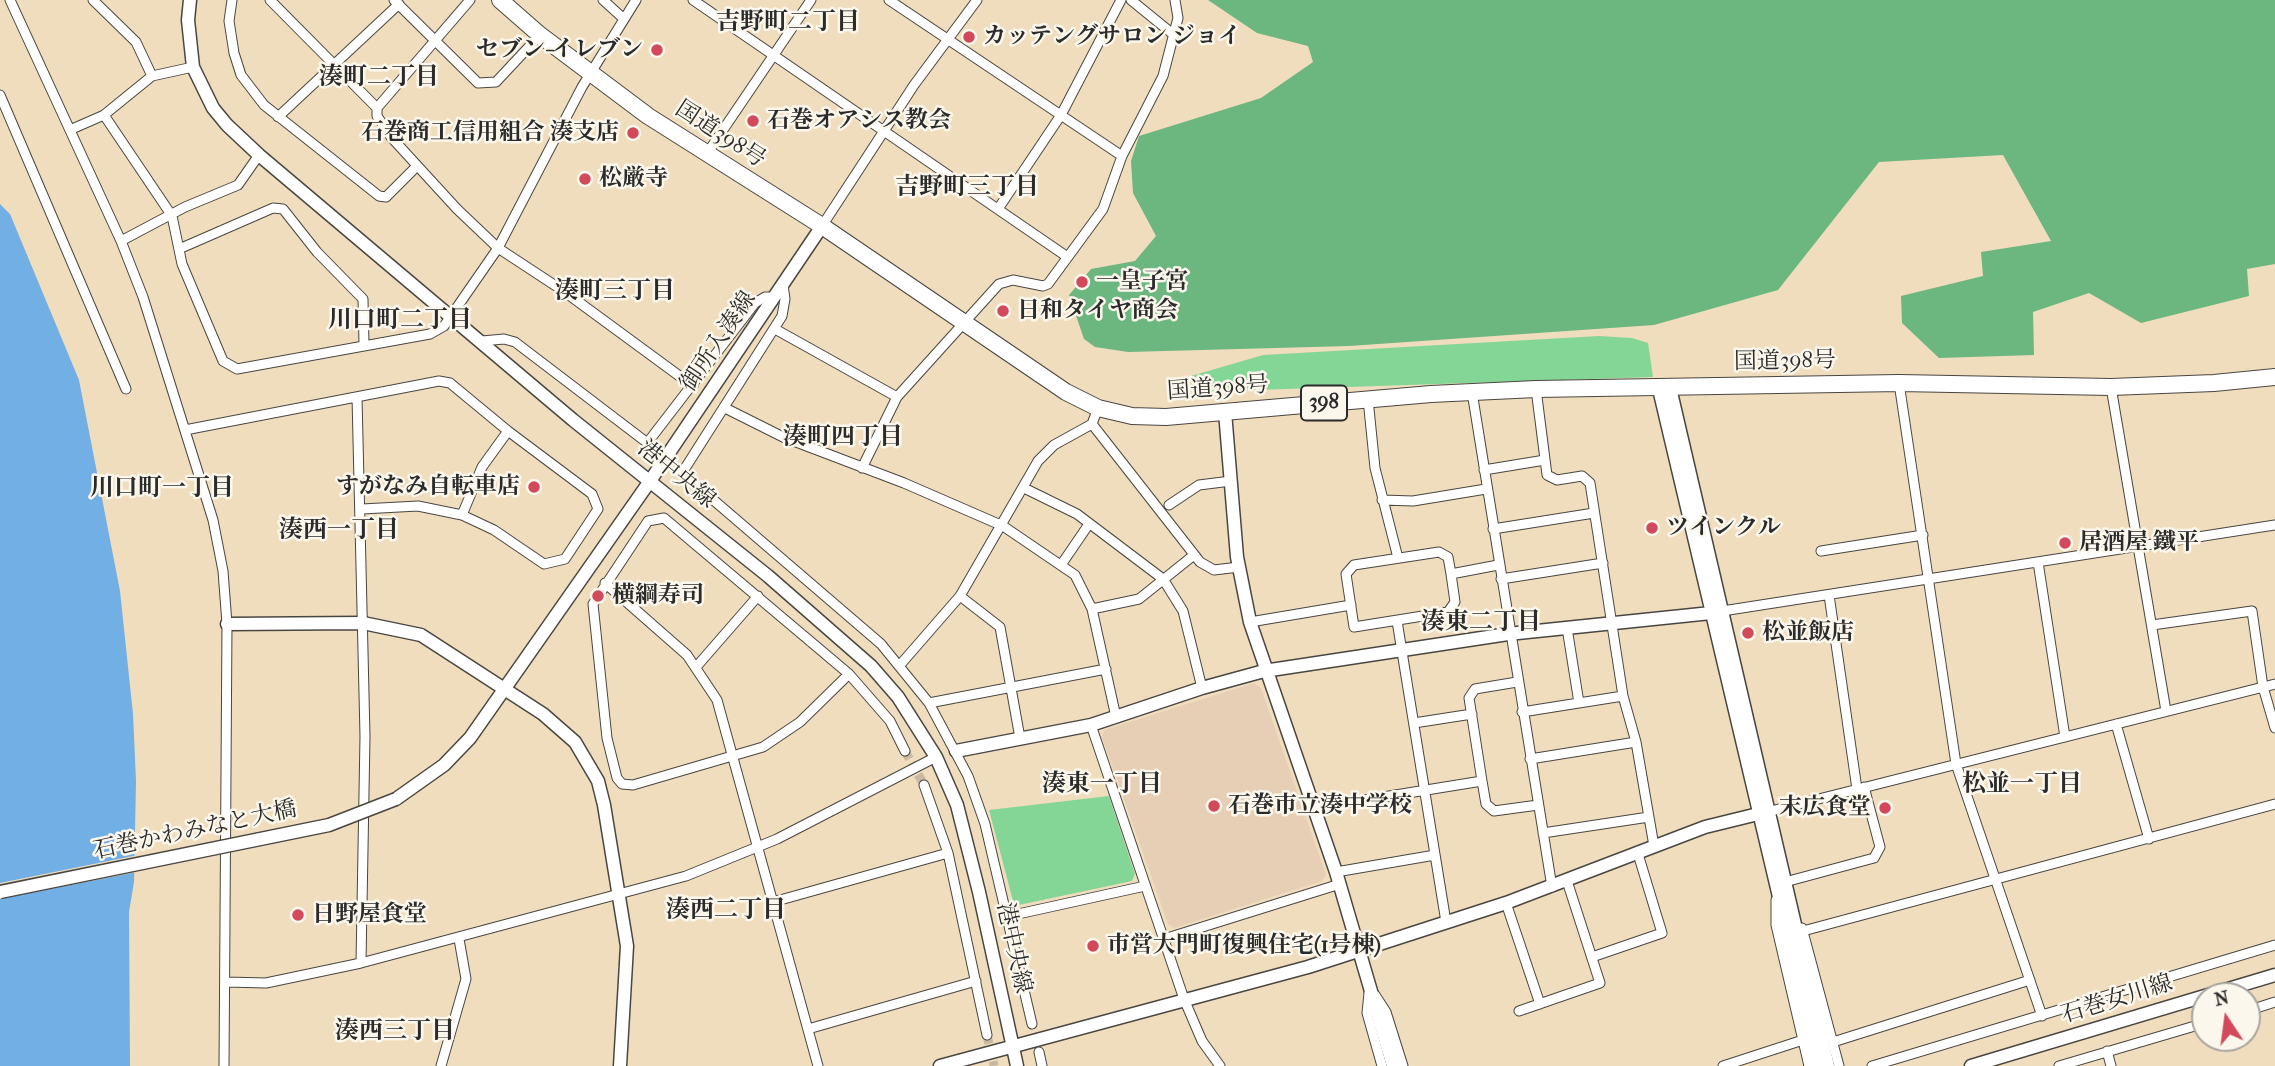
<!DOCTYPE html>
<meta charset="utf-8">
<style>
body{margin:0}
#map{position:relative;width:2275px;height:1066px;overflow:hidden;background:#f0ddbd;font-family:"IM FELL French Canon",serif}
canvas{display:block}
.north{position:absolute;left:2191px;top:982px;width:70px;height:70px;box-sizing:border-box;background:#fbf7ec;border:2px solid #a8a59f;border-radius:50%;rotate:347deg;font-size:19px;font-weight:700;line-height:28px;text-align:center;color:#2b2b2b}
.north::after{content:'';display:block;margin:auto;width:24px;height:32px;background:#d1495b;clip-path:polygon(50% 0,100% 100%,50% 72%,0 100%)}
</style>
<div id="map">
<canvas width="2275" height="1066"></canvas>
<div class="north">N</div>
</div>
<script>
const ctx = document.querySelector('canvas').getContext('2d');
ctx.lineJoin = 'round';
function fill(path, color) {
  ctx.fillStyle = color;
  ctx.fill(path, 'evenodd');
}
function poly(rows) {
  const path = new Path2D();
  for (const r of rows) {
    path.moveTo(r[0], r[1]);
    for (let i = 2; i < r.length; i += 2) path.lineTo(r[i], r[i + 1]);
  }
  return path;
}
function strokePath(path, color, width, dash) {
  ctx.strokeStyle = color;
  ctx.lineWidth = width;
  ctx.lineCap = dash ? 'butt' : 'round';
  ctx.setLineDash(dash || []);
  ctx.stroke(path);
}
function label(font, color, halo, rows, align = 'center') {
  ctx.font = font + ' "IM FELL French Canon","Noto Serif JP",serif';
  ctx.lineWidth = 5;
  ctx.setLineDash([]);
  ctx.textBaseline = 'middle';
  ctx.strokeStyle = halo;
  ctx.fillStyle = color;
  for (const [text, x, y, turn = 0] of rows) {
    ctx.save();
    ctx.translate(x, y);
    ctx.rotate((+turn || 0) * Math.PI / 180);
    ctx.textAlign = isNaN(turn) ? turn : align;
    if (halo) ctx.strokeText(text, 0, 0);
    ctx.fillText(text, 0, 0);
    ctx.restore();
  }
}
fill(poly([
 [1254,683,1261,688,1326,875,1322,881,1174,928,1168,924,1102,737,1104,730]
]), '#e7cfb6');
fill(poly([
 [1599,336,1632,338,1648,343,1653,377,1194,392,1191,376,1263,355],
 [1109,796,1135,874,1132,881,1019,905,1013,901,989,810]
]), '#84d696');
fill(poly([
 [1208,0,2275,0,2275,264,2247,269,2249,296,2141,323,2089,293,2033,312,2034,355,1939,358,1902,323,1901,296,1983,276,1981,252,2051,241,2003,155,1879,162,1778,290,1654,325,1349,346,1128,352,1095,347,1084,339,1069,295,1091,269,1135,261,1156,236,1133,193,1131,161,1139,136,1261,98,1313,62,1308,46,1257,33]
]), '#6bb77f');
fill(poly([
 [0,204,10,214,79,380,120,591,133,714,136,781,134,882,129,912,130,1066,0,1066]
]), '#72afe4');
fill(poly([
 [138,855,137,872,0,899,0,883]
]), '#f0ddbd');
strokePath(poly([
 [654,448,676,468],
 [905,751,924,785],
 [987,1035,994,1066]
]), '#c9b9a0', 9, [9, 4.5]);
const street = poly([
 [10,0,121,241,143,297,213,520,223,571,227,624,224,1066],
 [93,0,136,42,152,76],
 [232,0,229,21,234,53,241,75,264,105,379,196,386,197,417,166],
 [270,0,377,108,377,116,391,137,457,209,498,248,565,292,693,386],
 [394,0,478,83,496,82,540,35],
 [603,0,624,19],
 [693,0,1066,256],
 [889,0,1122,156],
 [1131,0,1174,35],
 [193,67,152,76,104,115,172,216,182,264,223,361,237,369,430,334,444,326,498,248,582,87,636,0],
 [0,95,126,389],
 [377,108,470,0],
 [278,117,399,4],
 [72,129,104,115],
 [706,155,811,0],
 [998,209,1061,115,1121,0],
 [822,226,914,85,977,0],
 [121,241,185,207,238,185,259,155],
 [179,249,273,208,283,209,317,252,363,299,364,345],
 [783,285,785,299,782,316,682,473,881,644,929,703,968,776,985,824,1032,1024],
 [775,329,897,397],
 [482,341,504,339,515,342,654,448],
 [1899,383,1956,764,2042,1016],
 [2111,387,2166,711],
 [1536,389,1547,475,1557,480,1582,476,1590,483,1623,696,1636,742,1654,846],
 [1472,392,1552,887],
 [357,397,365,736,361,963],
 [1368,399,1375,468,1398,558],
 [725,408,783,437,904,483,1003,526,1075,575,1092,609,1116,717],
 [1092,424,1200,562,1214,570,1239,567],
 [185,430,439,381,450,383,508,431,592,494,598,509,565,559,544,564,494,530,462,515,418,506,362,509],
 [648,442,755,303,765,297,774,297],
 [862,468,897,397,999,284,1013,280,1043,286,1048,284,1103,209,1122,156,1163,76,1178,18,1175,0],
 [1484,470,1545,460],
 [1024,488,1077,514,1163,579,1183,611,1202,688],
 [1382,500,1413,501,1486,489],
 [1169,505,1199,485,1231,481],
 [462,515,482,467,508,431],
 [1493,529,1594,513],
 [1821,551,1923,535],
 [1439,552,1448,557,1451,574,1455,602,1448,612,1354,627,1346,574,1354,565,1439,552],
 [2038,562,2065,737],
 [1061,565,1089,524],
 [1451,574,1498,565],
 [1501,579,1603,563],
 [605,583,687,655,717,700,818,1066],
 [1829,595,1857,789],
 [960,596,1000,627,1020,738],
 [1092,609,1139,599,1194,555],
 [1716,612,2275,525],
 [1397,621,1446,922],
 [1250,622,1351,605],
 [2152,625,2252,611,2263,687,2275,728],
 [1567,628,1579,703],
 [900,665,960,596,1038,461,1054,445,1092,424,1098,408],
 [697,666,758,596],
 [849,674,800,722,763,747,633,785,622,784,617,778,607,738,593,604,648,521,664,518,849,674,890,721,905,751],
 [1517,682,1475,689,1469,698,1482,781,1486,804,1494,811,1538,805],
 [929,703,1106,669],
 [1522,712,1623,696],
 [1414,723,1472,714],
 [2116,724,2149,839],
 [1091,725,1184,999,1202,1041,1220,1066],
 [1530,759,1636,742],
 [924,785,948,853,987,1035],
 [1315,808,1482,781],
 [1763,813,2275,684],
 [1543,833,1649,817],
 [1336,872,1435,855],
 [1785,882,1874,858,1880,847,1864,787],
 [1776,900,1776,925,1809,1066],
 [773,902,948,853],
 [1506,903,1540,1004],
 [1009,916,1145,886],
 [1802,928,1839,1066],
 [1803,931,2275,804],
 [1164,939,1340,884],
 [1592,957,1662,933,1638,854],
 [226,982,266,983,361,963,686,876,777,839,936,757],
 [1369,993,1367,1013,1382,1066],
 [1375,995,1386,1012,1403,1066],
 [1519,1011,1600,983,1567,881],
 [2247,1011,2275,1002],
 [808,1029,976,981],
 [1833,1042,2030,980],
 [2107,1051,2111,1066],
 [1039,1052,1042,1066],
 [441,1066,466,979,459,939],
 [1723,1066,1803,1040],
 [1872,1066,2275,945],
 [2059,1066,2205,1023]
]);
const secondary = poly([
 [190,0,188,20,193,67,213,108,227,125,259,155,573,420,768,576,871,666,898,697,936,757,957,805,979,892,1017,1066],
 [1670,388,1828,1066],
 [1659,389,1819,1066],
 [1225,412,1237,557,1250,622,1336,872,1393,1066],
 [227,624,363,623,421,635,543,714,575,742,598,781,604,805,627,946,620,1066],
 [956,751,1091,725,1202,688,1264,671,1508,634,1711,613],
 [396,799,444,765,470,738,650,481,822,226],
 [940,1066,1308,967,1506,903,1705,827,1758,814],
 [1971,1066,2275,975]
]);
const highway = poly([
 [500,0,540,35,648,116,822,226,1066,392,1098,408,1132,416,1166,417,1431,394,1536,389,1899,383,2111,387,2214,383,2275,377]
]);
strokePath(street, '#494641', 11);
strokePath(secondary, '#494641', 15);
strokePath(highway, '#494641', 18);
strokePath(street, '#fff', 9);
strokePath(secondary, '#fff', 12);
strokePath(highway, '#fff', 16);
const secondaryBridge = poly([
 [0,892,329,825,396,799]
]);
strokePath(secondaryBridge, '#494641', 15, []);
strokePath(secondaryBridge, '#fff', 12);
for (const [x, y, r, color] of [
 [969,37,7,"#d1495b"],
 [657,50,7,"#d1495b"],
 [753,121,7,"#d1495b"],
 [633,133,7,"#d1495b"],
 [585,179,7,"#d1495b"],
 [1082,282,7,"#d1495b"],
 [1003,311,7,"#d1495b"],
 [534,487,7,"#d1495b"],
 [1652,528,7,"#d1495b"],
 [2065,543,7,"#d1495b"],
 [598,596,7,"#d1495b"],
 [1748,633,7,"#d1495b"],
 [1214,806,7,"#d1495b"],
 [1885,808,7,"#d1495b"],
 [298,915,7,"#d1495b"],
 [1093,946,7,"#d1495b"]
]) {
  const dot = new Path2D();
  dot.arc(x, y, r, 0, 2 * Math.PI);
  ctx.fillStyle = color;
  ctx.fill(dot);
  strokePath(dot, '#fbf7ec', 2.5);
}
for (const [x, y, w] of [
 [1324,403,46]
]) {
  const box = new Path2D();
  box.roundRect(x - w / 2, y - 17.5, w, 35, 5);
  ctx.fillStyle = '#fbf7ec';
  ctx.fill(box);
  strokePath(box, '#2b2b2b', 2);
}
label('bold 21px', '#2b2b2b', null, [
 ["398",1324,403]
]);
label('bold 23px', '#2b2b2b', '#fbf7ec', [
 ["カッテングサロン ジョイ",983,37],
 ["セブン-イレブン",643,50,"right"],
 ["石巻オアシス教会",767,121],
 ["石巻商工信用組合 湊支店",619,133,"right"],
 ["松厳寺",599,179],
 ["一皇子宮",1096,282],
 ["日和タイヤ商会",1017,311],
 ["すがなみ自転車店",520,487,"right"],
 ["ツインクル",1666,528],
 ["居酒屋 鐵平",2079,543],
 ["横綱寿司",612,596],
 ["松並飯店",1762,633],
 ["石巻市立湊中学校",1228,806],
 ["末広食堂",1871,808,"right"],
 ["日野屋食堂",312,915],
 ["市営大門町復興住宅(1号棟)",1107,946]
], 'left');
label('23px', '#2b2b2b', '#fbf7ec', [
 ["国道398号",720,135,33],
 ["御所入湊線",719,342,-56],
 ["国道398号",1785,362,-1],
 ["国道398号",1218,389,-4],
 ["港中央線",676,475,39],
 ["石巻かわみなと大橋",195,831,-12],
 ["港中央線",1013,948,78],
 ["石巻女川線",2117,1000,-17]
]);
label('bold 24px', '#2b2b2b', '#fbf7ec', [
 ["吉野町二丁目",788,23],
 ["湊町二丁目",379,78],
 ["吉野町三丁目",967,188],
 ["湊町三丁目",615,292],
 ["川口町二丁目",400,321],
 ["湊町四丁目",843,438],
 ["川口町一丁目",162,489],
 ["湊西一丁目",339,531],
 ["湊東二丁目",1481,623],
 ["湊東一丁目",1102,785],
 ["松並一丁目",2022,785],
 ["湊西二丁目",726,911],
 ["湊西三丁目",395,1032]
]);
</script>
